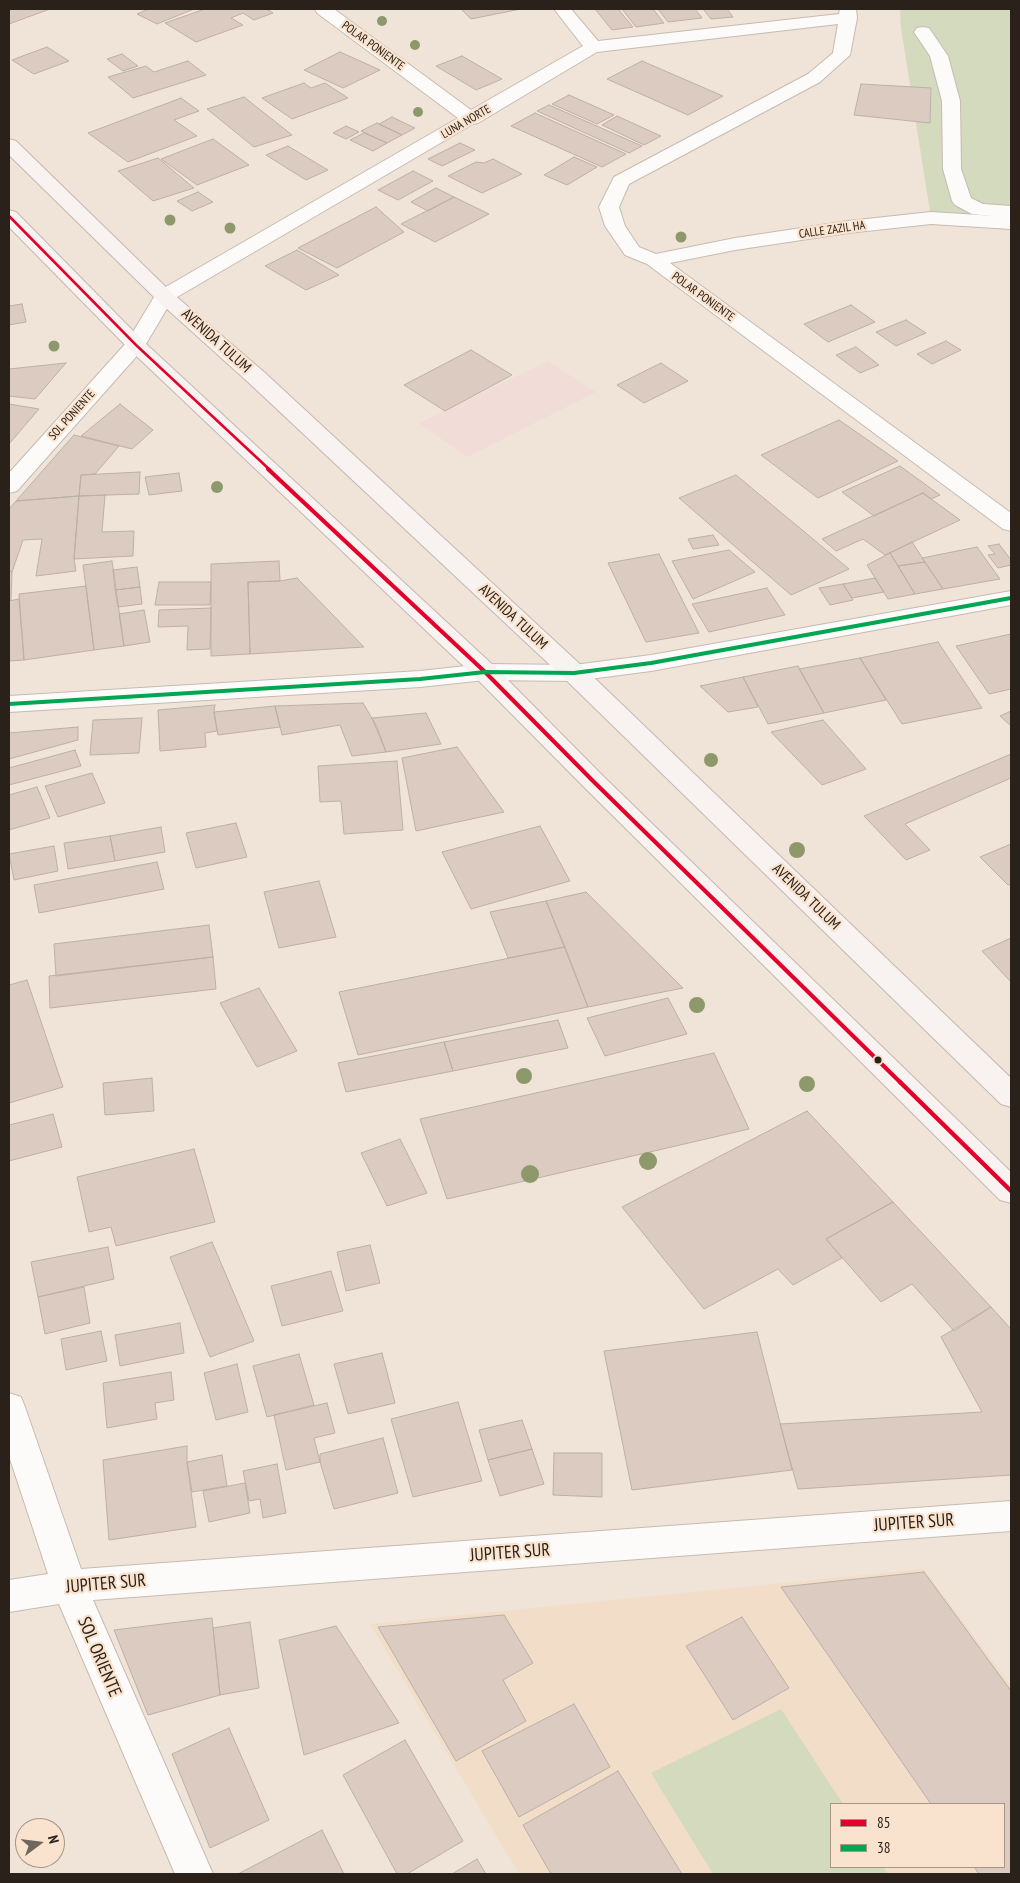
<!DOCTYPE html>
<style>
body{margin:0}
#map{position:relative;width:1020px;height:1883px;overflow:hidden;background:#f0e4d8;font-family:"PT Sans Narrow",sans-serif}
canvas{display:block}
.frame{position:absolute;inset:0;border:10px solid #2a221a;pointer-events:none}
.legend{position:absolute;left:830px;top:1803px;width:175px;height:65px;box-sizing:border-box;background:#fae3ce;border:1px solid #a79686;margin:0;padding:6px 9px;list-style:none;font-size:15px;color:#2a221a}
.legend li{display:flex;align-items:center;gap:10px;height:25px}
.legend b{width:25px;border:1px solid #a79686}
.north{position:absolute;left:15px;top:1818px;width:50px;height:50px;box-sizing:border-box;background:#fae3ce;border:1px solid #a79686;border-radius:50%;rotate:75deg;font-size:14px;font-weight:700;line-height:20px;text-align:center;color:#2a221a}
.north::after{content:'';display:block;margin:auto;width:18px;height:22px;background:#6f665c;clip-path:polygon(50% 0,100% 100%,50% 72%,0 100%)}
</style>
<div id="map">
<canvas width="1020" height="1883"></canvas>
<div class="frame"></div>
<ul class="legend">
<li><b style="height:6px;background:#e4002b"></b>85</li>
<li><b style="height:6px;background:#00a651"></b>38</li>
</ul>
<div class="north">N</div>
</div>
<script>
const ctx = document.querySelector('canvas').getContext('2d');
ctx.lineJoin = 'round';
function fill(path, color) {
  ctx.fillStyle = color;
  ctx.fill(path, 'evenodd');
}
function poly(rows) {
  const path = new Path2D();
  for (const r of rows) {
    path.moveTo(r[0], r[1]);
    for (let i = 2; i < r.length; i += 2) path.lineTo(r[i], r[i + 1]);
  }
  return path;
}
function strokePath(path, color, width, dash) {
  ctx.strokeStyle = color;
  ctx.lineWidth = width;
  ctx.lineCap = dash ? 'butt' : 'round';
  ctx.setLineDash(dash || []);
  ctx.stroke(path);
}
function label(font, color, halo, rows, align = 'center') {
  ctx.font = font + ' "PT Sans Narrow",sans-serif';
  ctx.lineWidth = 4.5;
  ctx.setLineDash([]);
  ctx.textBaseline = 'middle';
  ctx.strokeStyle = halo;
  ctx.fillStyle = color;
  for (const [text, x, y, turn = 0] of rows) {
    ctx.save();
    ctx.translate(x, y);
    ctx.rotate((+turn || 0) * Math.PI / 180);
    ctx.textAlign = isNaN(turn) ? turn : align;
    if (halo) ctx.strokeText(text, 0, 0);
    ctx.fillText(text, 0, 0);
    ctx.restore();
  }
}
fill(poly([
 [924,1569,1011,1686,1011,1874,519,1874,370,1624],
 [831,1804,1004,1804,1004,1867,831,1867]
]), '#f2ddc9');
fill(poly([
 [548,361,596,392,467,457,419,423]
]), '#f1dcd7');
fill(poly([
 [900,9,1011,9,1011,223,931,218,901,28],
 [781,1709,843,1804,831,1804,831,1867,883,1867,888,1874,713,1874,651,1773]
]), '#d4dabe');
const building = poly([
 [9,9,50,9,9,24,9,9],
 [149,9,194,9,157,24,137,14,149,9],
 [205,9,266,9,273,13,254,20,243,13,231,18,243,25,196,42,165,23,205,9],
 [461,9,521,9,471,19,461,9],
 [595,9,618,9,633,27,612,30,595,9],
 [622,9,653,9,664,23,636,27,622,9],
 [658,9,695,9,702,18,668,22,658,9],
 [703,9,727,9,733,17,711,19,703,9],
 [47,47,69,61,34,74,12,60,47,47],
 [340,52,380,70,343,88,304,70,340,52],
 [122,54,138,66,123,71,107,59,122,54],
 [462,56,502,79,476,90,436,66,462,56],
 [188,61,206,75,133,98,108,77,146,66,154,72,188,61],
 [642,61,723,96,688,115,607,79,642,61],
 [304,83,311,88,325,83,348,98,292,119,262,98,304,83],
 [861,84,931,88,930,123,854,115,861,84],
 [569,95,614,115,597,124,552,104,569,95],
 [244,97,292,135,254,147,207,109,244,97],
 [181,98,199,111,174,120,197,136,128,162,88,133,181,98],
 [549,105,642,146,629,153,537,111,549,105],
 [535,113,626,154,602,167,511,126,535,113],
 [617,116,661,136,644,145,602,125,617,116],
 [392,117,415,128,402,135,379,124,392,117],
 [377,123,379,124,402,135,387,143,361,131,377,123],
 [346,126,359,132,346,139,333,133,346,126],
 [364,133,387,143,373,151,350,140,364,133],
 [213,139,249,165,197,185,161,159,213,139],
 [460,143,475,150,442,166,428,159,460,143],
 [288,146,328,170,306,180,266,155,288,146],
 [574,157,597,167,567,185,544,175,574,157],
 [158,158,194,188,153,201,118,171,158,158],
 [493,159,522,174,482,193,448,176,476,162,484,163,493,159],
 [413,171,433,181,398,200,378,190,413,171],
 [436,188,454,197,428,211,411,202,436,188],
 [198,192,213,202,192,211,177,201,198,192],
 [454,197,489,214,435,242,401,224,454,197],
 [376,207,404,232,337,268,298,248,376,207],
 [297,250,339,275,306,290,265,266,297,250],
 [22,304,26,322,9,325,9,306,22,304],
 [851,305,875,322,828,342,804,324,851,305],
 [906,320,926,333,896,346,876,332,906,320],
 [946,341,961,350,932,364,917,354,946,341],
 [856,347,879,365,860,373,836,355,856,347],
 [471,350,512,375,445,411,404,385,471,350],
 [66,363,35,399,9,396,9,369,66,363],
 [661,363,688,381,644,403,617,385,661,363],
 [9,404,39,409,9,444,9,404],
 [120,404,153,430,132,449,81,436,120,404],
 [839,420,898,461,818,498,761,455,839,420],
 [74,435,119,446,95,474,81,475,79,496,16,501,74,435],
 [900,466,940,495,931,499,923,493,874,516,842,492,900,466],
 [140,472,139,494,79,496,81,475,140,472],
 [179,473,182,491,149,495,145,477,179,473],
 [736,475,849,569,791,595,679,498,736,475],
 [923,493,960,520,885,555,863,539,836,551,822,539,923,493],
 [105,495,102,532,134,531,133,556,74,559,79,496,105,495],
 [79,496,74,559,76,571,36,576,42,539,23,540,12,572,9,571,9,509,16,501,79,496],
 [713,535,719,545,693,549,688,539,713,535],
 [912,542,925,562,898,566,890,553,912,542],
 [999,544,1011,560,1011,565,998,568,988,555,995,554,988,546,999,544],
 [977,547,1000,579,943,589,922,558,977,547],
 [729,550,755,572,693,599,672,561,729,550],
 [890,553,898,566,915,594,888,599,867,565,890,553],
 [659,554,699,633,646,642,608,563,659,554],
 [112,561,124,646,94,650,83,565,112,561],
 [279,561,280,581,248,582,250,654,211,656,211,564,279,561],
 [925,562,943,589,915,594,898,566,925,562],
 [137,567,140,587,115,590,113,570,137,567],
 [9,571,12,572,11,600,9,601,9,571],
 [297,578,364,647,250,654,248,582,280,581,297,578],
 [875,578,884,592,852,598,843,584,875,578],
 [159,582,211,582,210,605,155,605,159,582],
 [843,584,853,600,830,605,819,588,843,584],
 [86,586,94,650,24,660,19,594,86,586],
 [140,587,142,604,118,607,115,590,140,587],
 [767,588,785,615,709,632,692,604,767,588],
 [19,599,24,660,9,661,9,601,19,599],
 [211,608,210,649,187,650,188,626,158,627,159,610,211,608],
 [144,610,150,642,124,646,119,614,144,610],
 [1011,634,1011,689,989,694,956,646,1011,634],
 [938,642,982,708,902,724,860,658,938,642],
 [860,658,886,700,824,713,799,669,860,658],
 [798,666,824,713,768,724,743,677,798,666],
 [743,677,758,707,728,712,700,686,743,677],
 [363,703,377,727,386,752,352,756,340,725,282,735,275,706,363,703],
 [215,705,214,712,217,731,205,733,206,747,160,751,158,710,215,705],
 [275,706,280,727,218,735,214,712,275,706],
 [1011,711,1011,726,1000,716,1011,711],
 [426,713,441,744,386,752,372,718,426,713],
 [142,718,139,753,90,755,93,720,142,718],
 [823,720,866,769,822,785,771,732,823,720],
 [78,727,78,740,9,759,9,733,78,727],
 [457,747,504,812,416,831,402,758,457,747],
 [75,750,81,766,9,785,9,768,75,750],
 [1011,754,1011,778,905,824,930,850,906,860,864,816,1011,754],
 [397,761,403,830,344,834,341,801,320,802,318,766,397,761],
 [92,773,105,803,58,817,45,786,92,773],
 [37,787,50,818,9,830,9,795,37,787],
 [236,823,247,857,196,868,186,833,236,823],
 [540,826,570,881,471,909,442,852,540,826],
 [161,827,165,852,115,861,110,836,161,827],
 [110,836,115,861,68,869,64,843,110,836],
 [1011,844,1011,884,1008,885,980,857,1011,844],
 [54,846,58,871,14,880,9,854,54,846],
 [157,862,164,889,39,913,34,885,157,862],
 [319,881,336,937,279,948,264,892,319,881],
 [586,892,683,988,588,1007,546,901,586,892],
 [546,901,565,947,508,958,490,912,546,901],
 [209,925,213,957,56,976,54,944,209,925],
 [1011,938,1011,982,982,951,1011,938],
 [565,947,588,1007,358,1055,339,992,565,947],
 [213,957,216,989,50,1008,49,976,213,957],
 [27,980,63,1087,9,1103,9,985,27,980],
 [259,988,297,1051,257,1067,220,1003,259,988],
 [668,998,687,1034,605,1056,587,1018,668,998],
 [558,1020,568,1048,453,1071,444,1042,558,1020],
 [444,1042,453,1071,346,1092,338,1063,444,1042],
 [714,1053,749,1129,447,1199,420,1119,714,1053],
 [152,1078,154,1111,105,1115,103,1083,152,1078],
 [807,1111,893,1202,826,1239,842,1258,793,1285,778,1269,704,1309,622,1207,807,1111],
 [53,1114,62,1147,9,1161,9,1125,53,1114],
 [400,1139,427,1193,387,1206,361,1153,400,1139],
 [194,1149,215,1222,116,1246,111,1227,89,1232,77,1177,194,1149],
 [893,1202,991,1307,954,1331,912,1284,881,1302,826,1239,893,1202],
 [212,1242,254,1341,210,1357,170,1257,212,1242],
 [370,1245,380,1283,346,1291,337,1252,370,1245],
 [108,1247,114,1279,38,1297,31,1262,108,1247],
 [331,1271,343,1311,282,1326,271,1286,331,1271],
 [84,1287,90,1323,45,1334,38,1297,84,1287],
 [991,1307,1011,1329,1011,1475,798,1489,780,1424,982,1412,941,1337,991,1307],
 [180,1323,184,1353,120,1366,115,1335,180,1323],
 [101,1331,107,1361,66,1370,61,1339,101,1331],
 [757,1332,792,1470,632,1490,604,1351,757,1332],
 [382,1353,395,1403,348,1414,334,1364,382,1353],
 [299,1354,314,1405,267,1417,253,1366,299,1354],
 [237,1364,248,1412,216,1420,204,1373,237,1364],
 [171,1372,174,1400,155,1403,157,1419,107,1428,103,1383,171,1372],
 [458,1402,482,1481,413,1497,391,1419,458,1402],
 [327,1403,335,1433,314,1438,320,1462,286,1470,274,1415,327,1403],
 [522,1420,532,1449,488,1460,479,1430,522,1420],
 [383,1438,398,1493,334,1509,320,1462,320,1454,383,1438],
 [187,1446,187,1462,196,1527,109,1540,103,1460,187,1446],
 [532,1449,544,1484,500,1496,488,1460,532,1449],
 [554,1453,602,1453,602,1497,553,1495,554,1453],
 [222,1455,227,1486,192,1492,187,1462,222,1455],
 [277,1464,286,1513,263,1518,260,1499,249,1501,243,1471,277,1464],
 [245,1483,250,1513,209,1522,203,1491,245,1483],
 [924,1572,1011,1691,1011,1874,979,1874,974,1867,1004,1867,1004,1804,931,1804,781,1587,924,1572],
 [504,1615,533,1663,503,1680,526,1721,456,1761,378,1627,504,1615],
 [742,1617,789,1688,733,1720,686,1646,742,1617],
 [212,1618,220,1695,148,1715,114,1630,212,1618],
 [250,1622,259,1688,220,1695,213,1628,250,1622],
 [336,1626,399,1723,304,1755,279,1640,336,1626],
 [574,1704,610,1767,519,1817,482,1751,574,1704],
 [229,1728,269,1820,210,1848,172,1754,229,1728],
 [405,1740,463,1841,407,1874,397,1874,343,1775,405,1740],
 [618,1771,682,1874,551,1874,523,1825,618,1771],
 [322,1830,344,1874,238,1874,322,1830],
 [477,1859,486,1874,452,1874,477,1859]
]);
fill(building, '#dccbc1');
strokePath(building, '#bbb0a9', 1);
const pedestrian = poly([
 [923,27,929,28,948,56,960,101,961,169,971,198,983,204,1011,206,1011,218,972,214,955,205,952,201,943,169,942,101,930,56,914,32,917,28,923,27]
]);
const minor = poly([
 [315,9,334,9,471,110,583,46,554,9,571,9,598,41,839,14,840,9,856,9,857,18,850,55,820,82,629,184,619,207,625,226,639,247,656,254,735,238,848,221,931,212,1011,217,1011,229,931,224,848,233,735,250,670,263,1011,513,1011,531,1003,529,647,264,625,255,605,226,599,207,614,177,808,74,833,53,838,24,597,52,478,123,473,124,172,300,143,349,17,491,9,493,9,473,127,342,157,292,458,118,317,13,315,9],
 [1011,591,1011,605,651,671,574,681,485,680,420,687,9,712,9,696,420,671,485,664,574,665,651,655,1011,591],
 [9,1393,21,1397,25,1407,81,1569,1011,1501,1011,1531,93,1600,213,1874,175,1874,59,1604,9,1612,9,1580,48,1574,9,1456,9,1393]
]);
const primary = poly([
 [9,139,16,141,171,292,264,372,583,667,1011,1078,1011,1107,1001,1104,565,679,248,382,157,300,9,155,9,139],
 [9,210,16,212,143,341,494,666,603,776,1011,1172,1011,1203,1000,1200,585,788,476,678,129,349,9,227,9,210]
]);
strokePath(pedestrian, '#c5bbb2', 2);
strokePath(minor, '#c5bbb2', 2);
strokePath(primary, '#c6b7b1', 2);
fill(pedestrian, '#fdfbf9');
fill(minor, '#fdfbf9');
fill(primary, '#f8f2f0');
strokePath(poly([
 [9,216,136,345,270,470]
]), '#e4002b', 2.5);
strokePath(poly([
 [268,469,485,672,594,782,901,1083]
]), '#e4002b', 4);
strokePath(poly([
 [900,1082,1011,1191]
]), '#e4002b', 4.5);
strokePath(poly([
 [9,704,420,679,485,672,574,673,651,663,1011,598]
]), '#00a651', 4);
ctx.fillStyle = '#8d986b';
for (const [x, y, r] of [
 [382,21,5],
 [415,45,5],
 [418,112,5],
 [170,220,5.5],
 [230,228,5.5],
 [681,237,5.5],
 [54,346,5.5],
 [217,487,6],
 [711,760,7],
 [797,850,8],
 [697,1005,8],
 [524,1076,8],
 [807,1084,8],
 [648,1161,9],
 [530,1174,9]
]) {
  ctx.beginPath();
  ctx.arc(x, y, r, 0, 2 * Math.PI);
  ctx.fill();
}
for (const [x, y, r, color] of [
 [878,1060,4.5,"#2a221a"]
]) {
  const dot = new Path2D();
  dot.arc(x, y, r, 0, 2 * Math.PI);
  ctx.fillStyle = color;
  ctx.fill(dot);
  strokePath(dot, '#fae3ce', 2);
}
label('12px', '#2a221a', '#fae3ce', [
 ["POLAR PONIENTE",373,46,36],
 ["LUNA NORTE",466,122,-30],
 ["CALLE ZAZIL HA",832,230,-8],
 ["POLAR PONIENTE",703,297,36],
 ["SOL PONIENTE",72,415,-48]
]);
label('15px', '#2a221a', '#fae3ce', [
 ["AVENIDA TULUM",216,341,42],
 ["AVENIDA TULUM",513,617,43],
 ["AVENIDA TULUM",806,897,44]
]);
label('18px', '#2a221a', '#fae3ce', [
 ["JUPITER SUR",914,1523,-4],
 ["JUPITER SUR",510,1553,-4],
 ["JUPITER SUR",106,1584,-5],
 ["SOL ORIENTE",99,1657,67]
]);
</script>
